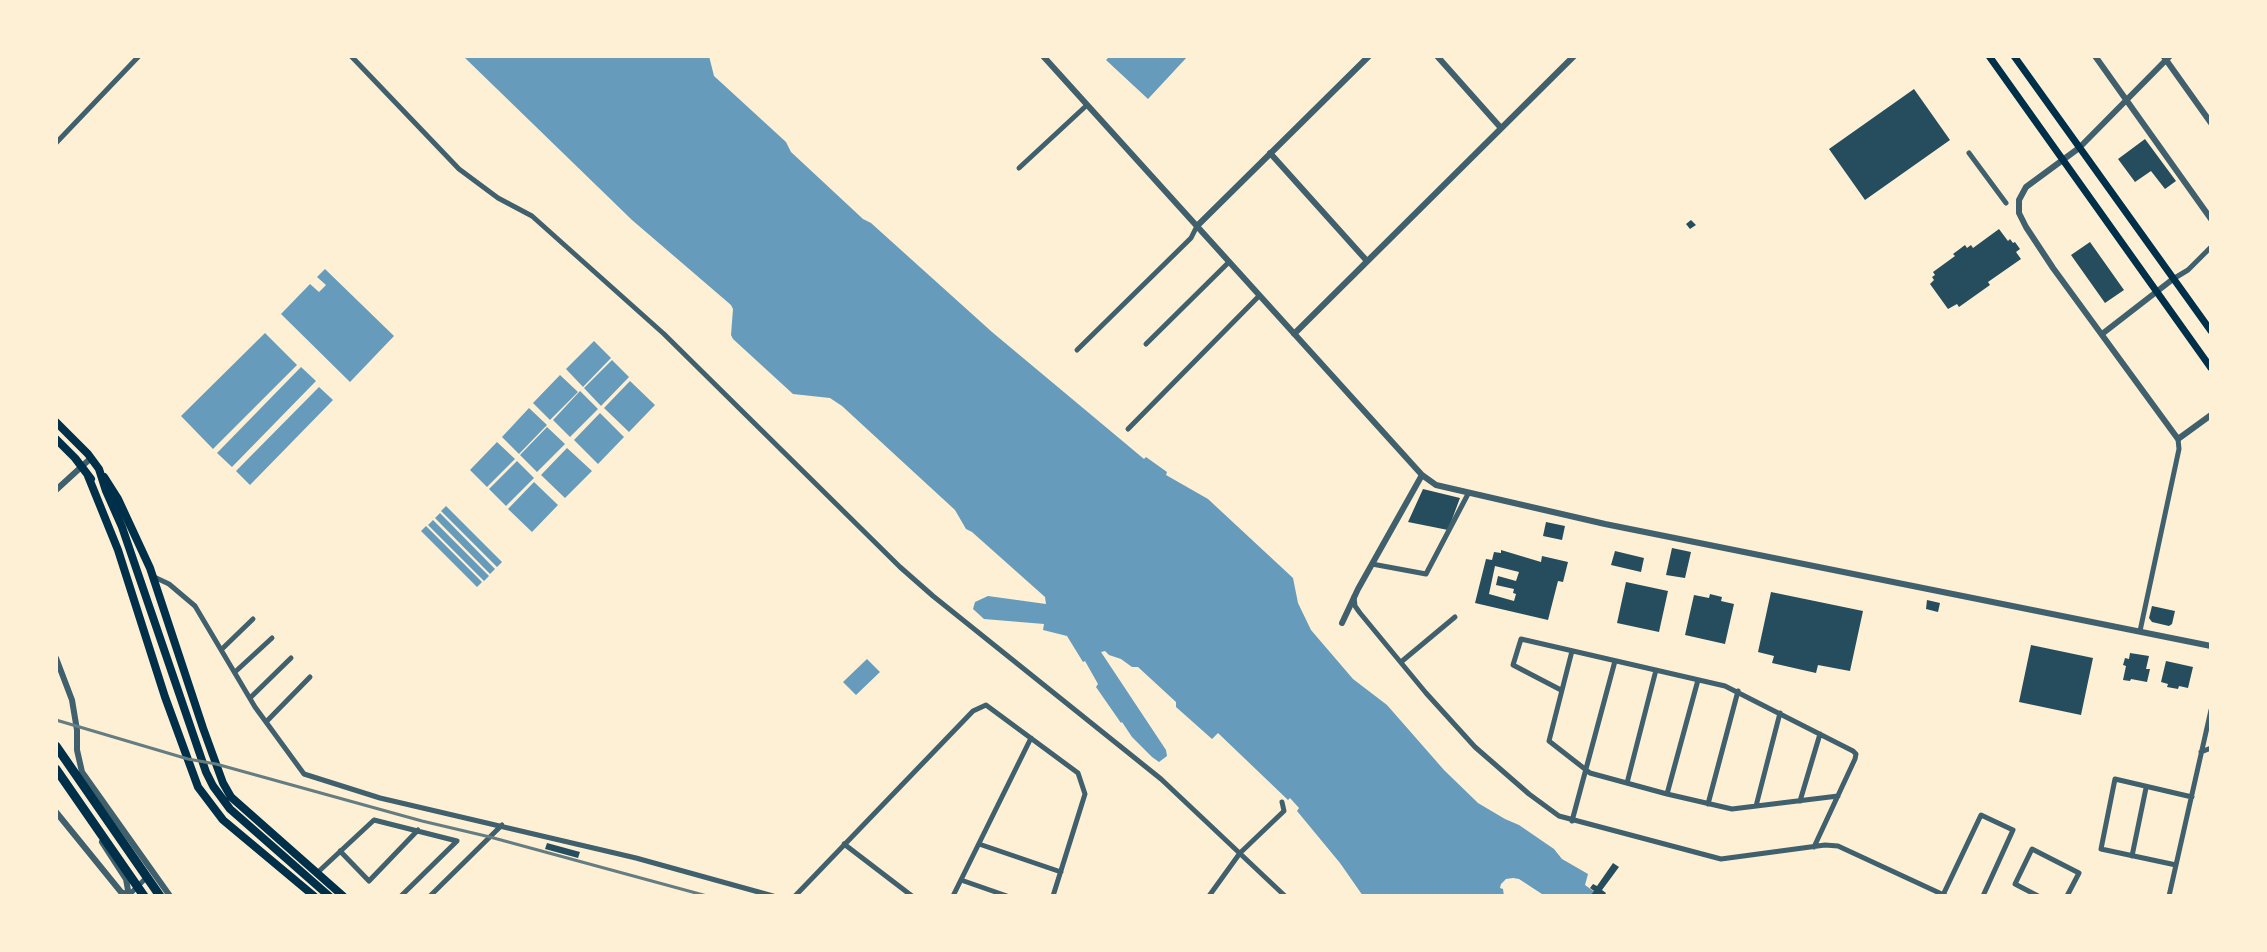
<!DOCTYPE html>
<style>
body{margin:0}
#map{position:relative;width:2267px;height:952px;overflow:hidden;background:#fdf0d5;font-family:"PT Sans Narrow",sans-serif}
canvas{display:block}
.frame{position:absolute;inset:0;border:58px solid #fdf0d5;pointer-events:none}
</style>
<div id="map">
<canvas width="2267" height="952"></canvas>
<div class="frame"></div>
</div>
<script>
const ctx = document.querySelector('canvas').getContext('2d');
ctx.lineJoin = 'round';
function fill(path, color) {
  ctx.fillStyle = color;
  ctx.fill(path, 'evenodd');
}
function poly(rows) {
  const path = new Path2D();
  for (const r of rows) {
    path.moveTo(r[0], r[1]);
    for (let i = 2; i < r.length; i += 2) path.lineTo(r[i], r[i + 1]);
  }
  return path;
}
function strokePath(path, color, width, dash) {
  ctx.strokeStyle = color;
  ctx.lineWidth = width;
  ctx.lineCap = dash ? 'butt' : 'round';
  ctx.setLineDash(dash || []);
  ctx.stroke(path);
}
fill(poly([
 [463,56,709,56,714,76,786,142,791,152,863,219,871,223,992,332,1144,459,1146,457,1167,472,1166,475,1208,499,1293,578,1298,603,1311,630,1353,679,1387,705,1444,770,1478,803,1505,819,1519,825,1554,849,1562,859,1588,874,1585,885,1600,896,1545,896,1519,879,1513,878,1506,879,1501,884,1500,888,1503,889,1504,896,1363,896,1340,863,1297,811,1299,808,1290,798,1288,800,1218,733,1212,739,1176,707,1176,702,1138,667,1132,667,1121,659,1109,655,1105,651,1101,652,1166,750,1167,756,1159,762,1152,757,1132,737,1122,722,1121,723,1096,687,1098,684,1085,661,1083,662,1067,636,1043,630,1044,624,984,619,973,609,975,602,988,596,1046,604,1045,597,972,532,966,529,955,510,842,406,830,398,793,394,733,339,731,335,733,309,731,305,632,220],
 [1110,56,1188,56,1148,99,1106,60],
 [325,269,394,336,350,382,281,314,310,284,319,292,326,285,317,277],
 [265,333,297,365,213,449,181,416],
 [594,341,611,358,583,387,566,369],
 [612,360,629,377,601,406,584,388],
 [301,367,316,381,232,467,217,453],
 [560,375,578,392,550,420,533,403],
 [630,381,655,405,629,432,604,408],
 [319,387,333,400,250,485,236,471],
 [580,391,598,409,570,437,553,420],
 [529,408,547,425,519,454,502,437],
 [600,413,624,437,598,464,574,440],
 [547,427,565,444,537,472,520,455],
 [497,442,515,459,487,487,470,470],
 [567,448,592,471,565,498,541,475],
 [517,461,534,478,506,506,489,489],
 [534,482,558,505,532,532,508,509],
 [446,506,502,562,497,567,441,511],
 [440,513,495,569,490,574,435,518],
 [433,520,489,576,484,581,428,525],
 [426,526,482,582,477,587,421,531],
 [867,659,880,672,856,695,843,682]
]), '#669bbc');
fill(poly([
 [1914,89,1950,140,1865,200,1829,149],
 [2145,139,2176,181,2165,189,2151,171,2135,182,2118,159],
 [1691,220,1696,225,1690,229,1686,224],
 [1999,229,2008,241,2010,239,2013,243,2015,242,2020,249,2016,252,2021,259,1988,282,1990,285,1959,307,1957,304,1948,309,1930,284,1934,280,1932,277,1935,275,1933,272,1955,256,1953,254,1965,245,1967,248,1971,245,1973,248],
 [2090,242,2124,290,2105,303,2071,255],
 [1423,489,1460,498,1448,530,1408,522],
 [1546,522,1565,526,1562,540,1543,536],
 [1672,548,1691,552,1685,578,1666,575],
 [1501,550,1541,562,1542,556,1568,562,1563,582,1558,581,1548,620,1475,603,1486,559,1492,560,1494,552,1501,553],
 [1495,566,1519,572,1516,581,1498,576,1496,585,1514,589,1513,593,1516,594,1514,601,1489,594],
 [1615,551,1644,558,1641,572,1611,565],
 [1626,582,1668,591,1659,632,1617,623],
 [1771,592,1863,611,1850,671,1818,665,1816,673,1772,663,1774,656,1758,652],
 [1710,594,1722,597,1721,601,1734,604,1725,644,1685,635,1694,595,1709,598],
 [1927,600,1940,603,1938,612,1926,609],
 [2152,606,2175,611,2172,624,2169,626,2152,622,2149,618],
 [2031,645,2093,658,2081,715,2019,702],
 [2130,653,2149,656,2146,669,2150,669,2147,682,2131,679,2130,681,2123,680,2126,666,2123,665,2125,658,2129,659],
 [2166,661,2193,667,2188,688,2179,686,2178,689,2167,687,2168,684,2161,682],
 [547,843,580,852,578,858,545,849],
 [1613,863,1619,867,1602,890,1606,893,1604,896,1590,896,1594,891,1590,888,1593,884,1597,886]
]), '#264d5e');
strokePath(poly([
 [351,56,459,169,498,198,532,216,664,334,900,567,933,596,1161,779,1285,896],
 [56,143,139,56],
 [1969,153,2006,203],
 [1019,168,1087,105],
 [2173,279,2188,270,2211,247],
 [1146,344,1229,262],
 [1077,350,1191,238,1197,226],
 [1128,429,1259,296],
 [1372,564,1426,574,1468,494],
 [152,576,169,584,195,606,255,707,304,774,380,798,636,858,773,896],
 [1354,597,1355,606,1360,613,1426,693,1475,747,1529,794,1559,816,1721,859,1825,845,1838,846,1946,896],
 [2140,631,2179,449,2178,439],
 [222,649,253,619],
 [1572,651,1549,741,1590,773,1667,794,1732,809,1838,796],
 [1401,662,1455,617],
 [235,672,272,638],
 [1561,690,1513,665,1521,639,1725,686,1853,751,1856,754,1855,759,1814,847],
 [250,698,291,658],
 [266,722,310,677],
 [2201,752,2211,748],
 [1627,783,1656,670],
 [1667,794,1698,680],
 [1800,801,1820,734],
 [1708,804,1738,691],
 [1756,806,1780,713],
 [1572,821,1615,661],
 [844,844,912,896],
 [979,844,1061,872],
 [340,851,369,881,418,830],
 [2132,856,2146,788],
 [2176,865,2101,849,2115,779,2192,797],
 [317,873,374,820,457,841,401,896],
 [961,880,1007,896],
 [129,895,148,876],
 [1943,895,1981,815,2013,830,1983,896],
 [430,896,502,825],
 [795,896,973,711,986,705,1078,773,1085,794,1053,896],
 [953,896,1031,738],
 [1209,896,1240,853,1284,811,1282,802],
 [2038,896,2015,884,2032,849,2079,873,2067,896],
 [2169,896,2211,710]
]), '#3f606c', 5);
strokePath(poly([
 [1043,56,1422,475,1436,485,1605,524,2211,646],
 [1437,56,1501,128],
 [2095,56,2211,219],
 [2170,56,2079,148,2026,187,2019,200,2019,213,2026,227,2053,268,2178,439,2211,415],
 [2164,57,2211,123],
 [1270,153,1367,261],
 [1197,226,1369,56],
 [1294,334,1574,56],
 [2102,334,2173,279],
 [56,490,91,458],
 [1342,623,1358,589,1422,475],
 [56,658,72,700,77,730,77,750,82,772,170,896],
 [56,812,121,892,129,895],
 [102,842,126,879,129,896]
]), '#3f606c', 6);
strokePath(poly([
 [1989,56,2211,368],
 [2014,56,2211,331]
]), '#003049', 7);
strokePath(poly([
 [56,422,88,454,99,469,106,491,122,527,206,772,213,786,230,809,329,896],
 [56,439,75,458,91,479],
 [88,476,118,550,165,697,198,787,223,820,314,896],
 [104,477,118,499,150,568,203,728,223,783,231,797,343,896]
]), '#003049', 8);
strokePath(poly([
 [56,746,160,896],
 [56,769,144,896]
]), '#003049', 9);
strokePath(poly([
 [56,720,188,759,216,764,422,821,490,837,707,896]
]), '#657d81', 3);
</script>
